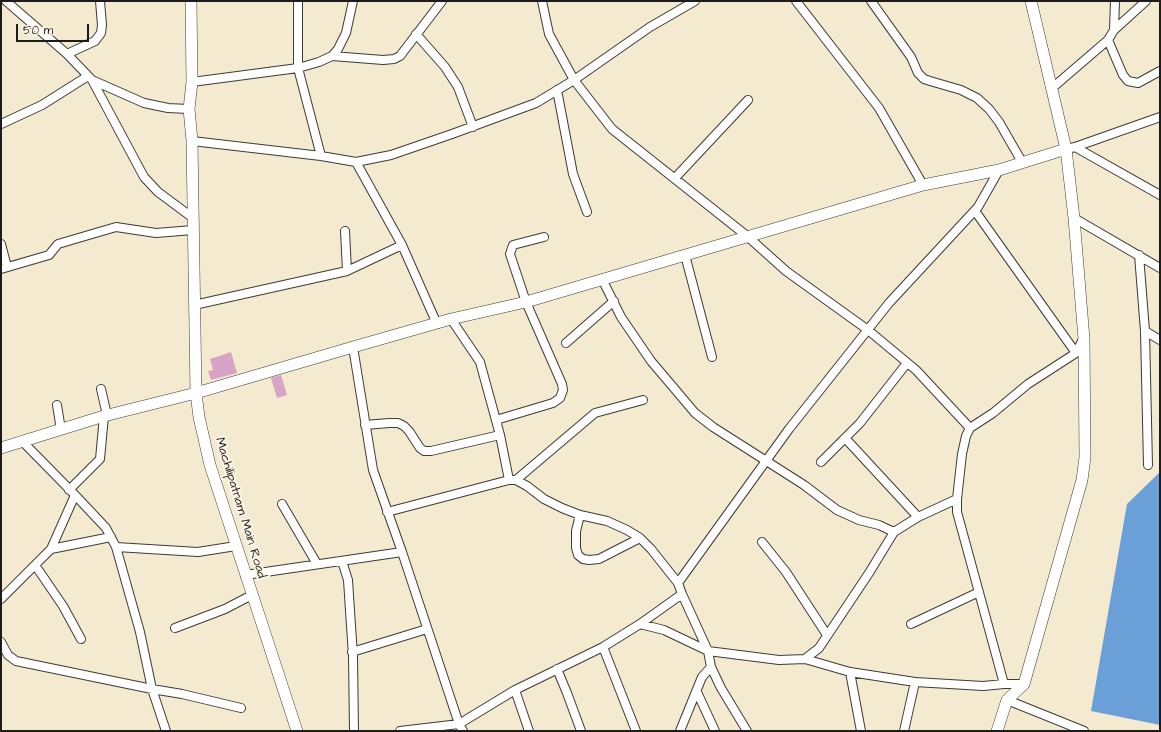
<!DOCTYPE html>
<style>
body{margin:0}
#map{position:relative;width:1161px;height:732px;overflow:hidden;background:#f3ead0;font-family:"Architects Daughter",sans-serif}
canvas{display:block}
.frame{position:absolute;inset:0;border:2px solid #1c1c1c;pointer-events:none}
.scale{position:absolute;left:16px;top:24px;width:73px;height:18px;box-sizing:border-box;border:2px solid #1c1c1c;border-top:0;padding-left:5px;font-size:12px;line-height:14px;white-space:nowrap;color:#1c1c1c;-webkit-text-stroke:3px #fcf5e5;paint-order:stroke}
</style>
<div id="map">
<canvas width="1161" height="732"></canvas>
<div class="frame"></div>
<div class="scale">50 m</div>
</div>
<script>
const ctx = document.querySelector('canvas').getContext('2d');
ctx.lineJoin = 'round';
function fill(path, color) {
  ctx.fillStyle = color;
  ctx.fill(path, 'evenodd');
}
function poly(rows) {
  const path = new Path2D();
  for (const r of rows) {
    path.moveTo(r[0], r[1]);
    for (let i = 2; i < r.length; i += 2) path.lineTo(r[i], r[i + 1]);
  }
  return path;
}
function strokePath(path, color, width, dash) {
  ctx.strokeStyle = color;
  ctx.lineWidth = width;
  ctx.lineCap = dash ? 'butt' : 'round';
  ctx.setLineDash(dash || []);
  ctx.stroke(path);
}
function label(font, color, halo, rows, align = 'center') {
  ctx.font = font + ' "Architects Daughter",sans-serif';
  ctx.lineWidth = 4;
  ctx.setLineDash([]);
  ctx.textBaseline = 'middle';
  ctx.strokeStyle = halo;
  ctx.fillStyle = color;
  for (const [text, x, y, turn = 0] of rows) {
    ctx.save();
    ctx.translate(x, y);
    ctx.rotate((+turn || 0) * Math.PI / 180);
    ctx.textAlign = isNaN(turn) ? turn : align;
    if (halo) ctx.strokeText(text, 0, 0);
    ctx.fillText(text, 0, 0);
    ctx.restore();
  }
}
fill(poly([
 [1160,472,1160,725,1091,711,1127,504]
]), '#6b9fd7');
fill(poly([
 [231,352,237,373,211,380,208,371,213,370,210,359],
 [281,375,287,395,277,398,271,378]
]), '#d8a4c5');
const street = poly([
 [6,1,67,54,92,80],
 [298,1,298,68,321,156],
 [542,1,549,34,574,80,650,27,695,1],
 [796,1,879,108,923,185],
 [871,1,911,57,918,73,924,79,930,81,961,90,977,98,989,109,999,122,1022,162],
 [1114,30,1146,1],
 [416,34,445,67,458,87,473,127],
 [1108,40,1123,75,1128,81,1138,83,1160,71],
 [67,54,95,41,101,33,102,25,100,1],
 [332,56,383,60,394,59,400,56,442,1],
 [192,82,298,68,319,62,332,56,338,49,346,33,353,1],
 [1051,89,1108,40,1114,30,1115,1],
 [557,90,573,174,587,212],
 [189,109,168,108,144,103,92,80,144,177,158,192,193,218],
 [1,124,42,105,88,76],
 [192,141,321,156,356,162,391,155,452,134,536,103,574,80,612,129,747,236,786,271,868,330,916,370,970,428],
 [1075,147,1160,117],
 [1066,149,1075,147,1160,195],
 [356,162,402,245,437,324],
 [675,178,748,100],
 [975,211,1076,353],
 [1074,218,1160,268],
 [1,244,7,267],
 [685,255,712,357],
 [1139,255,1145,331,1148,465],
 [1,269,49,255,58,244,116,227,156,233,193,230],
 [347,271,402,245],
 [602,279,621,317,651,361,695,413,713,427,804,485,837,510,859,520,879,525,894,532,869,573,819,648,805,659,779,660,708,651,711,667,721,688,747,731],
 [194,305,347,271,345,231],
 [1145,331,1160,340],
 [566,343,614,301],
 [101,389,107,415],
 [57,405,61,430],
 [496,420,553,403,560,398,563,390,562,384,526,302,510,254,513,245,544,237],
 [365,425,389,423,398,423,404,426,409,431,420,448,424,451,431,451,500,435],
 [845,438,918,517],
 [821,462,860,423,907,363],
 [509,480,516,480,527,486,544,499,562,508,580,515,607,521,627,530,640,538,651,549,678,583,789,429,889,303,978,207,999,170],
 [516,480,595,413,643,400],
 [69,490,100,459,104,416],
 [75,495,106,528,116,547,140,632,152,689,166,731],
 [957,499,957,512,1004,684,1024,684],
 [282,504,317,564],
 [387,512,509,480,500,435,480,362,451,319],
 [580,515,576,531,576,548,578,555,583,559,589,560,599,559,640,538],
 [894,532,918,517,957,499,962,454,966,436,970,428,993,413,1028,384,1076,353,1083,339],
 [762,542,786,572,827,635],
 [116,547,198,552,236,546],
 [51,549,111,537],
 [342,561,348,580,353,656,354,731],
 [35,565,63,606,81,639],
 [245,575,402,552,373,470,353,347],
 [1,599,51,549,75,495,22,441],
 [640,624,664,630,708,651,682,594],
 [911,624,979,592],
 [175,628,225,609,252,595],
 [1,642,8,655,16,661,152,689,182,694,241,708],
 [603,647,636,731],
 [352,652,427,629],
 [805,659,850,672,915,682,983,686,1004,684],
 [557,669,567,693,581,731],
 [850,672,861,731],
 [515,690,529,731],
 [697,692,715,731],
 [1007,700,1084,731],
 [400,731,459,724,402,552],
 [463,731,459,724,515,690,603,647,640,624,682,594,678,583],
 [680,731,702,677,711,667],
 [904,731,915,682]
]);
const secondary = poly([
 [191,1,192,82,189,109,192,141,196,393,199,417,210,465,297,731],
 [1,448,104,416,196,393,353,347,451,319,526,302,923,185,999,170,1066,149],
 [997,731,1007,700,1024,684,1082,480,1085,457,1084,339,1074,218,1066,149,1031,1]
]);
strokePath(street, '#3c3b37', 10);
strokePath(secondary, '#3c3b37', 12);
strokePath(street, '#fff', 8);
strokePath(secondary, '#fff', 11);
label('13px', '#1c1c1c', '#fcf5e5', [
 ["Machilipatnam Main Road",240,508,73]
]);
</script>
